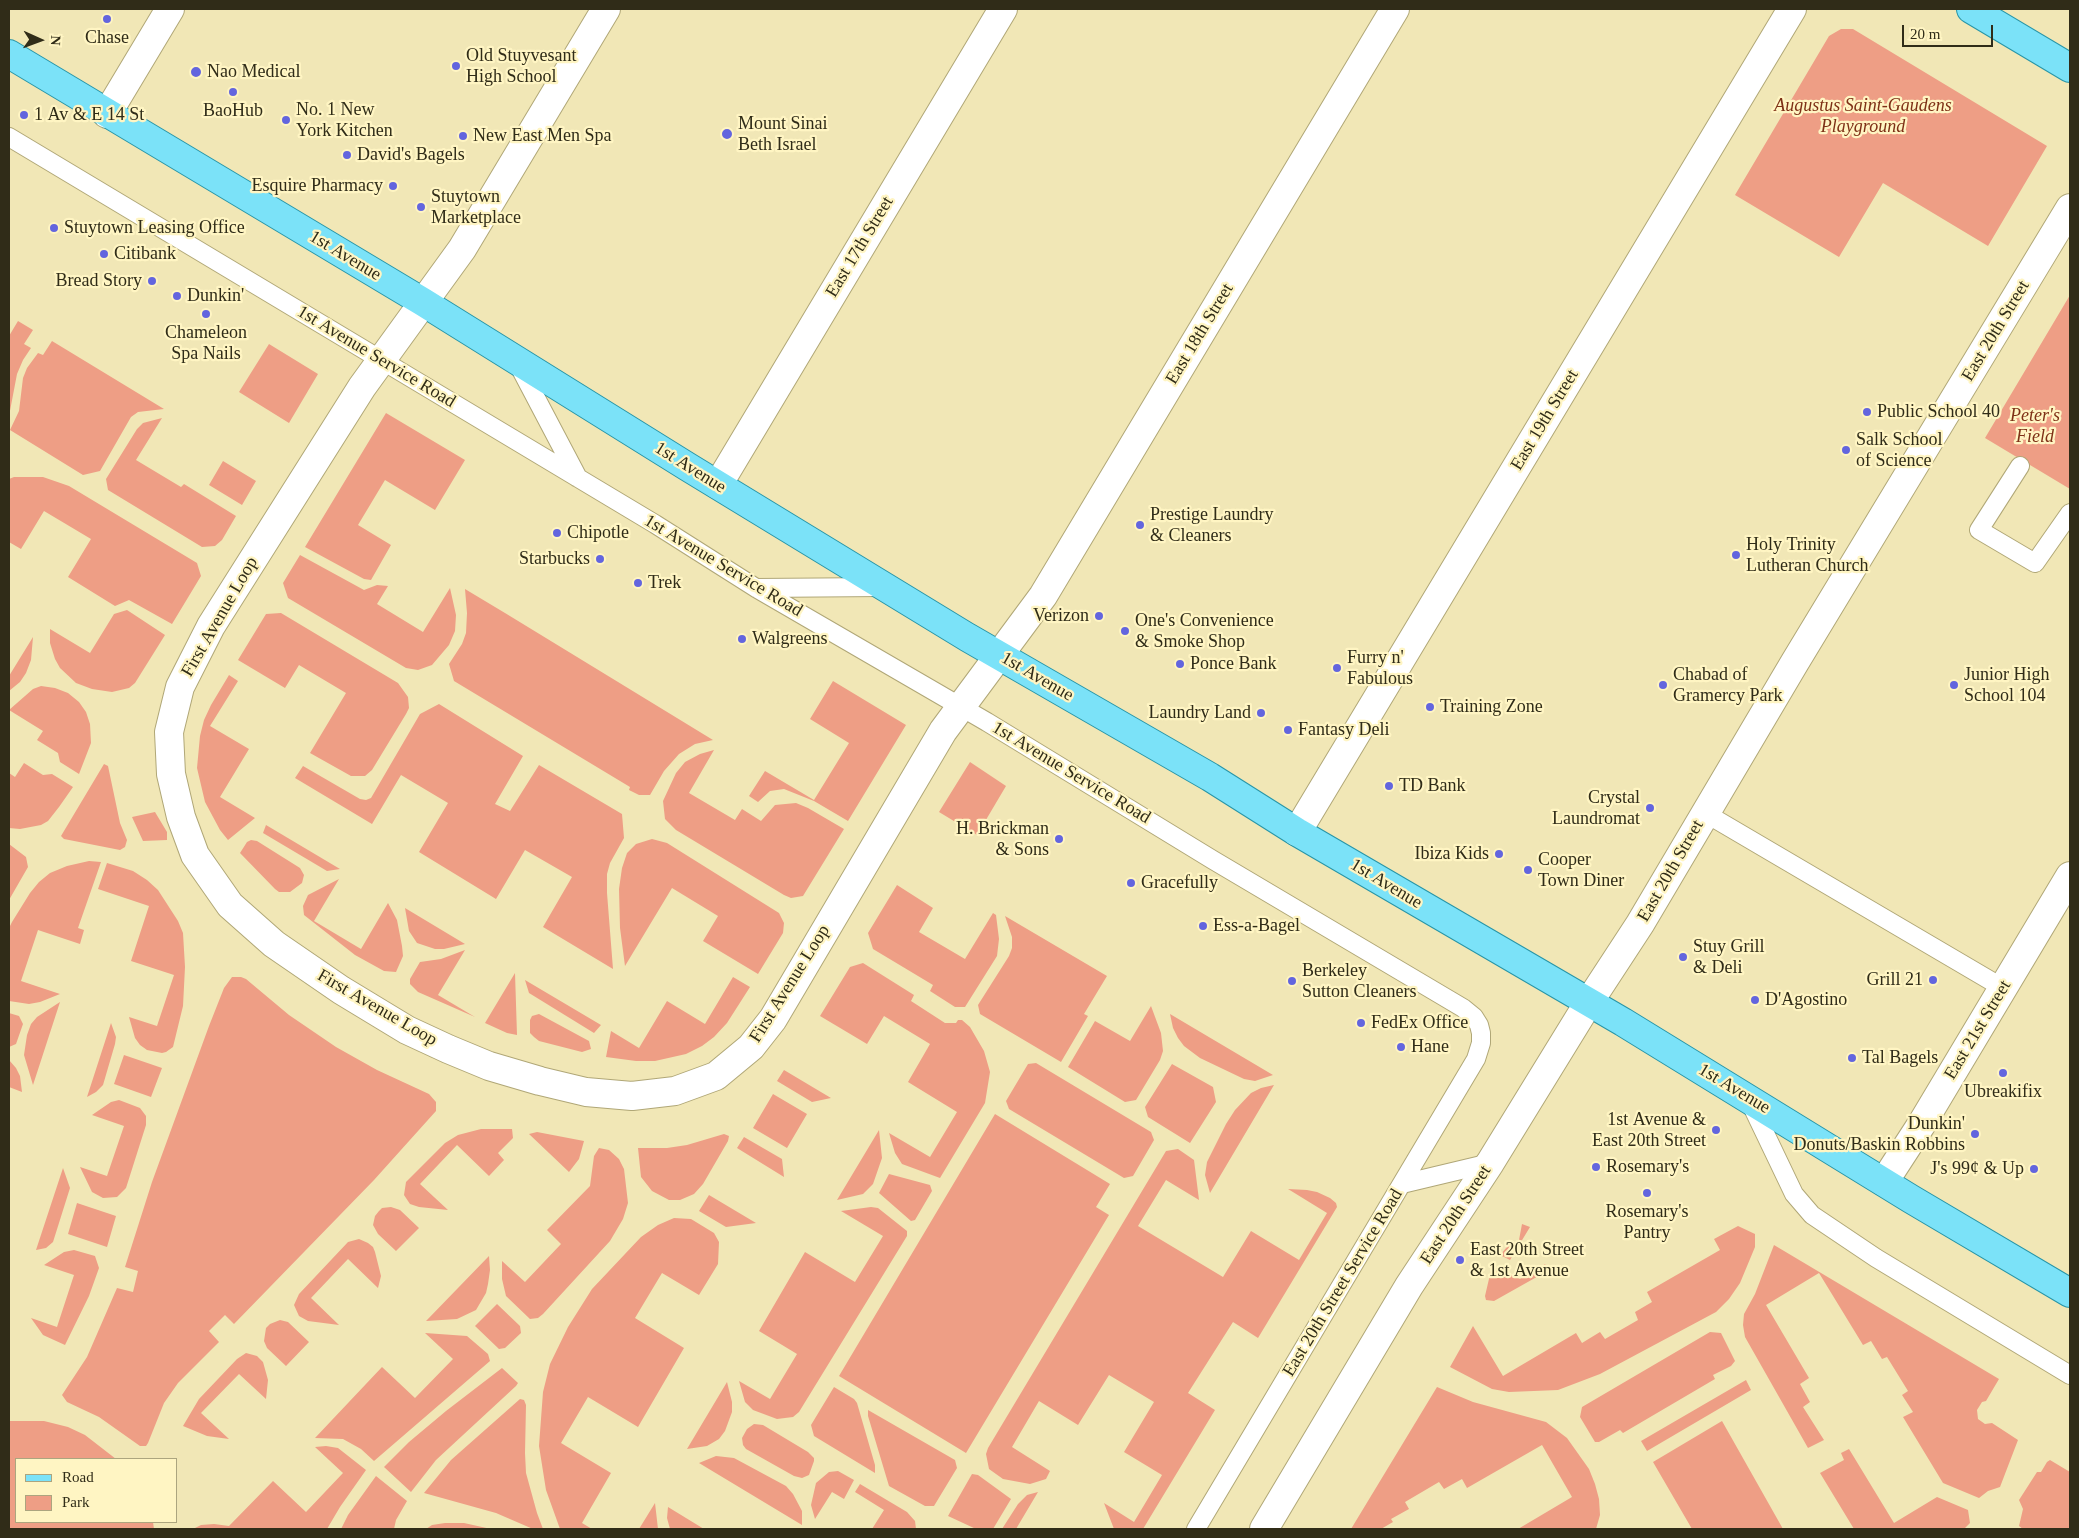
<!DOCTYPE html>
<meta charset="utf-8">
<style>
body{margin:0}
#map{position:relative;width:2079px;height:1538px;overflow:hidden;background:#f1e7b6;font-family:Georgia,serif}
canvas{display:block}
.frame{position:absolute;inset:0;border:10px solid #302c18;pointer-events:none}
.legend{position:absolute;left:15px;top:1458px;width:162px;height:65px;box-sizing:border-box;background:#fff5c3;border:1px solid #aca57f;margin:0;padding:6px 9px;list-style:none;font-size:15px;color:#302c18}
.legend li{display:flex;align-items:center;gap:10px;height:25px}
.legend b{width:25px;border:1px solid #aca57f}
.north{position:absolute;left:15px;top:15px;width:50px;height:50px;-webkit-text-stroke:4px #fff5c3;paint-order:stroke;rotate:92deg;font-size:14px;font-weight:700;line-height:20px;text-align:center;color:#302c18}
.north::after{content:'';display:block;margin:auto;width:18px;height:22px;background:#302c18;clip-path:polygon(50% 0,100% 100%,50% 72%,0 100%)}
.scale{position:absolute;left:1902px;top:25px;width:91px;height:22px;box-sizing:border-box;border:2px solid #302c18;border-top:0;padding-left:6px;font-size:15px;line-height:18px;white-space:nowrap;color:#302c18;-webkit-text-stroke:4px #fff5c3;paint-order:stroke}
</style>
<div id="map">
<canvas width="2079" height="1538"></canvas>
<div class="frame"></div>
<ul class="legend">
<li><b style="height:6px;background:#7be2f8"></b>Road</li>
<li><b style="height:14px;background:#ee9e85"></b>Park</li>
</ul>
<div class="north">N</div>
<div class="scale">20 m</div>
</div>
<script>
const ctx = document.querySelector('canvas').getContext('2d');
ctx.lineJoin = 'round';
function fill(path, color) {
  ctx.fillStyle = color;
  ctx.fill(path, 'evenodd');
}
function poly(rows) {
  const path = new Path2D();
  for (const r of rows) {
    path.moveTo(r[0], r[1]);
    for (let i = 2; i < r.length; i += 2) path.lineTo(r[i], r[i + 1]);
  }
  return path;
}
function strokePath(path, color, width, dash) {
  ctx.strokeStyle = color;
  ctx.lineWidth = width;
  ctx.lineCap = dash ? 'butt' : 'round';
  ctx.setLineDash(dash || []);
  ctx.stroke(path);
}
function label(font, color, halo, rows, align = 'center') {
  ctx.font = font + ' Georgia,serif';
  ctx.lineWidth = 4.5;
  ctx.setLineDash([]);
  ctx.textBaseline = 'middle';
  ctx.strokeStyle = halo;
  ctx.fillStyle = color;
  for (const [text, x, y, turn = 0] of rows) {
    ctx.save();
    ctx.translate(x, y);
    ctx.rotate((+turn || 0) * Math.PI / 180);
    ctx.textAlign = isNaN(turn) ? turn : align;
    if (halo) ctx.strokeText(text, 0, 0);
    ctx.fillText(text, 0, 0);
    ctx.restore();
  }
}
fill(poly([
 [1841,29,1853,29,2047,146,1988,246,1883,183,1839,257,1735,195,1829,36],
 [2070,295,2070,489,1985,438],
 [18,321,33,330,24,344,31,348,23,360,17,374,9,416,9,336],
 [52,341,164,409,138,412,131,417,100,471,83,475,10,430,19,411,23,378,27,368,38,353,43,355],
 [269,344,318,374,289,423,239,392],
 [386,413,465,460,435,510,385,480,358,525,391,545,371,580,364,579,305,547],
 [162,418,136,460,181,487,184,484,236,516,222,540,215,546,202,547,108,490,106,479,137,429,143,423],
 [223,461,256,481,242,505,209,485],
 [14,477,43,477,69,486,197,563,201,576,172,624,129,600,115,606,68,577,91,539,44,511,21,549,9,542,9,479],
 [300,555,364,590,377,585,388,586,377,604,423,632,450,588,456,615,455,631,449,645,432,665,418,670,406,668,288,598,283,583],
 [465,589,505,613,713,740,695,744,679,754,664,771,650,795,639,795,629,790,630,787,454,681,449,664,462,644,466,633,467,613],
 [127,610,165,635,135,683,129,688,112,692,92,689,76,683,60,668,55,659,50,643,50,629,90,653,114,614],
 [281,613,398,683,408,697,409,708,406,714,372,770,365,776,351,776,310,753,346,693,299,665,285,688,238,660,266,614],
 [33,637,31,660,26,673,20,682,9,691,9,676],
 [229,675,238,681,210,726,249,749,220,797,255,818,228,840,220,830,205,802,197,768,200,736,204,720,211,705],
 [833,681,906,725,848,821,814,801,784,789,770,791,758,802,749,796,765,771,814,800,849,743,810,719],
 [41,686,55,688,68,693,79,702,86,712,90,724,91,743,79,774,60,762,58,753,37,740,43,731,9,710,33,689],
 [439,704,523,756,495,804,510,811,539,765,622,814,624,838,610,863,607,874,607,893,613,969,543,927,572,877,525,850,496,899,419,852,448,803,401,775,372,824,295,778,303,766,360,799,366,800,371,798,420,714],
 [714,750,689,793,735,820,742,809,761,821,775,805,796,803,808,808,844,829,803,896,791,898,784,895,676,830,665,819,663,801,676,773,685,762,700,754],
 [970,762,1006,786,977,835,939,812],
 [24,763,43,775,52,774,73,787,59,807,48,821,41,825,20,829,9,828,9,773,15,777],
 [104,764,108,766,120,823,127,840,125,847,120,850,64,839,61,836],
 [155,812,167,832,167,840,143,841,132,817],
 [266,825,340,869,327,871,263,833],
 [652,839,667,843,779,913,784,923,783,933,758,974,703,941,718,916,672,888,625,966,620,928,619,889,622,868,627,853,636,844],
 [251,840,257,841,300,868,304,875,302,883,290,892,279,892,275,889,240,853,247,842],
 [9,844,26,857,28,867,9,900],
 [89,861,101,862,78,928,84,930,80,944,38,930,21,981,60,994,40,1002,29,1004,9,1001,9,928,12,922,30,893,39,882,50,873,67,866],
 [107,863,133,871,147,880,158,890,178,921,183,933,185,967,183,1006,173,1047,166,1052,162,1053,147,1050,140,1045,135,1038,129,1017,157,1026,174,975,131,961,149,906,98,889],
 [339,879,314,921,361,949,388,903,397,920,402,946,403,956,396,972,384,971,355,955,304,915,303,906,308,895],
 [897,885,933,908,919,932,965,959,993,913,996,915,999,939,997,956,965,1007,955,1007,930,991,933,985,873,949,868,933],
 [405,908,465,944,444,949,435,949,417,943,409,931],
 [1005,916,1107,976,1084,1014,1088,1016,1061,1062,980,1014,978,1005,1009,956,1012,948,1012,937],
 [465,950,438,995,475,1017,418,992,410,984,410,979,420,962,441,959],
 [863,963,914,995,911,1001,945,1023,956,1023,958,1020,962,1020,970,1027,984,1051,990,1072,985,1103,940,1178,902,1164,895,1153,889,1133,930,1157,957,1112,908,1082,930,1044,884,1016,867,1044,820,1016,850,967],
 [515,973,517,1035,507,1033,485,1023],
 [232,977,241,977,246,979,289,1015,336,1047,377,1070,429,1094,436,1102,436,1111,374,1180,234,1324,225,1315,209,1331,219,1342,178,1383,164,1403,148,1443,146,1446,140,1446,99,1417,67,1402,62,1395,87,1357,117,1288,133,1292,138,1271,125,1267,152,1182,209,1026,224,988],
 [733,977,750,987,727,1023,714,1037,702,1046,686,1054,655,1061,636,1061,606,1057,611,1031,639,1048,667,1001,705,1024],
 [525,980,601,1025,594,1033,529,993],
 [60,1002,33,1085,24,1055,27,1035,31,1024,37,1017],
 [1151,1006,1161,1033,1163,1051,1160,1060,1136,1100,1125,1102,1068,1067,1095,1021,1130,1041],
 [9,1013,19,1016,23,1024,16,1044,9,1047],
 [539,1014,589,1041,591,1049,582,1052,539,1041,534,1037,530,1033,530,1020,532,1016],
 [1170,1014,1273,1075,1255,1081,1244,1079,1200,1058,1184,1046,1178,1038,1173,1028],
 [111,1023,116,1037,115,1044,103,1085,96,1092,87,1097],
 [124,1055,162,1068,151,1097,114,1084],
 [9,1060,16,1068,20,1076,22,1092,9,1087],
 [1036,1063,1151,1132,1154,1140,1133,1176,1124,1178,1009,1109,1006,1101,1028,1064],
 [1172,1064,1213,1087,1216,1102,1190,1143,1148,1117,1145,1107],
 [784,1070,831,1098,812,1102,777,1081],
 [1274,1085,1210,1193,1205,1175,1207,1162,1226,1124,1235,1110,1251,1093,1261,1088],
 [773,1094,807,1114,787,1148,753,1128],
 [119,1100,140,1108,146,1116,146,1125,126,1188,117,1197,103,1198,92,1192,80,1167,107,1176,124,1126,92,1115,111,1102],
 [995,1114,1110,1184,1096,1207,1109,1215,966,1453,839,1376],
 [481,1129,512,1129,513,1138,498,1153,504,1160,489,1176,457,1145,420,1184,448,1210,419,1207,410,1204,404,1195,406,1182,445,1143,458,1135],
 [879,1130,882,1158,873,1184,863,1194,837,1200],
 [537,1132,584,1141,579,1159,569,1172,529,1134],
 [724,1134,729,1136,728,1141,703,1184,694,1194,680,1200,669,1200,652,1191,641,1177,638,1148,667,1148,687,1145],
 [744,1137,782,1159,784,1177,737,1148],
 [599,1148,609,1150,619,1159,624,1169,628,1203,623,1219,610,1241,543,1314,538,1318,530,1319,506,1296,502,1279,502,1261,525,1282,561,1244,547,1230,590,1186,594,1156],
 [1178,1149,1194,1160,1199,1200,1166,1180,1138,1226,1223,1277,1251,1231,1299,1260,1327,1213,1288,1189,1307,1190,1317,1192,1330,1198,1336,1203,1337,1207,1258,1338,1233,1322,1188,1393,1215,1410,1143,1529,1114,1529,1104,1503,1134,1522,1162,1475,1124,1452,1154,1402,1109,1375,1078,1425,1039,1401,1012,1447,1050,1471,1046,1479,1030,1484,1003,1479,989,1469,986,1454,988,1448,1166,1151],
 [63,1168,70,1188,53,1242,46,1248,36,1250],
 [889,1174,930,1185,932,1191,915,1220,911,1221,879,1193],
 [709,1195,756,1223,726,1227,699,1211],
 [77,1203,116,1216,107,1247,68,1234],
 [391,1207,400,1210,419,1228,396,1251,378,1234,373,1225,375,1216,379,1211,382,1208],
 [871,1207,878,1208,907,1231,907,1236,799,1412,793,1417,777,1419,753,1410,745,1402,739,1381,770,1399,797,1354,759,1331,805,1252,855,1282,883,1236,841,1211],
 [674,1218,691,1219,714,1233,719,1242,718,1264,699,1295,662,1273,635,1318,684,1348,638,1427,588,1397,561,1443,611,1473,582,1523,592,1529,560,1529,546,1490,539,1446,543,1392,550,1364,568,1327,592,1289,641,1237,658,1225],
 [1522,1224,1530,1227,1510,1260,1500,1255,1507,1247,1519,1240],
 [1738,1226,1755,1234,1755,1247,1740,1283,1729,1299,1716,1312,1600,1374,1558,1390,1509,1392,1492,1389,1450,1367,1473,1326,1503,1376,1576,1333,1582,1343,1600,1332,1605,1339,1638,1320,1635,1312,1652,1302,1647,1292,1720,1250,1714,1239],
 [359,1239,368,1243,373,1247,375,1252,381,1276,378,1288,348,1259,311,1298,339,1325,308,1321,299,1316,294,1305,299,1294,348,1242],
 [1774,1245,1999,1379,1986,1401,1982,1402,1977,1410,1978,1419,1985,1424,1992,1423,2018,1440,2000,1487,1988,1491,1979,1498,1943,1483,1903,1417,1913,1412,1902,1395,1908,1391,1887,1357,1882,1359,1871,1341,1863,1345,1819,1273,1766,1305,1809,1378,1800,1384,1810,1402,1803,1407,1824,1440,1808,1448,1745,1337,1743,1325,1744,1314,1755,1294],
 [74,1250,95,1256,99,1268,89,1296,65,1345,43,1335,31,1318,57,1327,74,1275,44,1265,64,1252],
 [489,1256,490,1270,488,1284,486,1293,476,1310,457,1319,426,1321],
 [1545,1264,1548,1268,1541,1272,1542,1274,1494,1301,1486,1300,1485,1296,1492,1266,1520,1279],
 [497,1304,520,1326,521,1333,505,1348,499,1349,475,1326],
 [280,1320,288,1322,309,1342,286,1366,267,1348,264,1341,266,1328,270,1324],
 [1710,1332,1721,1333,1735,1361,1731,1366,1713,1375,1715,1379,1623,1433,1620,1430,1599,1442,1595,1442,1580,1417,1582,1407],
 [425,1333,467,1336,488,1354,490,1361,374,1461,361,1449,343,1439,315,1438,382,1367,415,1398,453,1359],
 [246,1353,257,1356,263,1362,268,1380,266,1399,239,1374,201,1413,229,1439,207,1436,183,1426,199,1399,237,1359],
 [502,1368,518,1383,516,1386,436,1460,411,1492,384,1467,409,1442,446,1411],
 [1746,1380,1751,1390,1647,1451,1641,1441],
 [727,1382,732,1402,732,1412,725,1431,719,1439,707,1446,687,1449],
 [834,1387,854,1399,857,1403,875,1465,875,1473,814,1436,811,1425],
 [1437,1387,1473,1402,1546,1422,1567,1438,1589,1469,1595,1484,1599,1499,1600,1515,1596,1529,1518,1529,1572,1497,1542,1445,1467,1488,1462,1479,1444,1489,1439,1482,1405,1502,1409,1509,1391,1519,1393,1522,1381,1529,1351,1529],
 [520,1399,524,1400,526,1405,525,1453,526,1473,537,1513,543,1529,533,1529,496,1513,424,1493,451,1460],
 [868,1410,955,1460,957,1468,934,1506,925,1506,889,1486,868,1416],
 [9,1421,44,1421,68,1427,85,1435,116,1459,16,1459,16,1522,153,1522,154,1529,9,1529],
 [1722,1421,1783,1529,1692,1529,1653,1462],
 [754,1424,763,1425,808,1452,814,1458,814,1461,809,1475,802,1478,794,1476,746,1449,743,1445,742,1438,747,1429],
 [326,1446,338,1448,366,1470,340,1507,327,1529,193,1529,201,1525,214,1524,229,1526,273,1481,306,1512,343,1473,315,1447],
 [1849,1449,1894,1523,1937,1497,1968,1510,1970,1523,1964,1529,1854,1529,1820,1473,1844,1460,1841,1453],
 [716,1456,734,1458,786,1486,793,1494,802,1511,802,1525,699,1463],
 [2050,1460,2070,1472,2070,1528,2069,1529,2023,1529,2019,1526,2023,1509,2019,1500,2037,1472,2041,1472,2047,1462],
 [838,1471,854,1480,844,1499,832,1492,815,1519,811,1505,816,1483,829,1472],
 [972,1474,978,1475,1011,1499,993,1529,976,1529,948,1516],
 [376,1476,407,1501,396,1520,394,1529,341,1529,348,1515],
 [860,1484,907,1512,915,1521,916,1529,872,1529,884,1510,855,1492],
 [1038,1492,1016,1529,1002,1529,1018,1504,1027,1495],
 [655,1503,658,1529,639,1529],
 [668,1507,704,1529,670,1529,667,1518],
 [445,1523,464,1523,491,1529,426,1529,432,1525]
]), '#ee9e85');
const service = poly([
 [9,137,655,524,756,588,987,722,1213,860,1463,1008,1474,1017,1479,1025,1481,1033,1481,1043,1476,1059,1196,1529],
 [518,364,578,478],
 [2020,466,1979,530,2035,563,2070,513],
 [756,588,883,587],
 [1705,813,2003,988],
 [1749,1100,1794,1194,1812,1215,1876,1258,2070,1375],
 [1402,1184,1490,1163]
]);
const minor = poly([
 [606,9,462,249,362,387,211,626,180,687,169,732,171,774,181,817,195,855,230,905,274,944,341,990,407,1030,448,1049,489,1066,540,1081,586,1092,632,1096,675,1091,716,1076,751,1047,773,1019,943,731,1043,596,1395,9],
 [107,114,170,9],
 [718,485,1003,9],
 [1297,832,1792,9],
 [1589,1002,1640,924,1795,662,2070,208],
 [1884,1182,1921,1125,2070,876]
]);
const tertiary = poly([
 [1264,1529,1409,1286,1490,1163,1589,1002]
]);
const primary = poly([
 [1971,9,2070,68],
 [9,54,423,302,688,467,967,637,1210,777,1297,832,1623,1022,1911,1199,2070,1293]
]);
strokePath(service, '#b0a777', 20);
strokePath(minor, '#b0a777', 30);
strokePath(tertiary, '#b0a777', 30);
strokePath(primary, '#2895a7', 30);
strokePath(service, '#fff', 18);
strokePath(minor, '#fff', 28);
strokePath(tertiary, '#fff', 28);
strokePath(primary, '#7be2f8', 28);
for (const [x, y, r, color] of [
 [107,19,5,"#6365de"],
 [456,66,5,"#6365de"],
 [196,72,6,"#6365de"],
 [233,92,5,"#6365de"],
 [24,115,5,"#6365de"],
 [286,120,5,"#6365de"],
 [727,134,6,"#6365de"],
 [463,136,5,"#6365de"],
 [347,155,5,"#6365de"],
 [393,186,5,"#6365de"],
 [421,207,5,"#6365de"],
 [54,228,5,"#6365de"],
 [104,254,5,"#6365de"],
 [152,281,5,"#6365de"],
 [177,296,5,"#6365de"],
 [206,314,5,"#6365de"],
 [1867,412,5,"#6365de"],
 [1846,450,5,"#6365de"],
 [1140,525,5,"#6365de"],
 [557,533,5,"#6365de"],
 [1736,555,5,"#6365de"],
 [600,559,5,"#6365de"],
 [638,583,5,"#6365de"],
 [1099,616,5,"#6365de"],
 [1125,631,5,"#6365de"],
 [742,639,5,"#6365de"],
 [1180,664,5,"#6365de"],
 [1337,668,5,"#6365de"],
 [1663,685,5,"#6365de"],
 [1954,685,5,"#6365de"],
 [1430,707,5,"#6365de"],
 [1261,713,5,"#6365de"],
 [1288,730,5,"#6365de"],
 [1389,786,5,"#6365de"],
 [1650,808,5,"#6365de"],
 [1059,839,5,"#6365de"],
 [1499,854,5,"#6365de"],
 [1528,870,5,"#6365de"],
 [1131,883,5,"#6365de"],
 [1203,926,5,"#6365de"],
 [1683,957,5,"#6365de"],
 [1933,980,5,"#6365de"],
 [1292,981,5,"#6365de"],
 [1755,1000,5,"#6365de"],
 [1361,1023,5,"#6365de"],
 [1401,1047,5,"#6365de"],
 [1852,1058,5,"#6365de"],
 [2003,1073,5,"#6365de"],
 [1716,1130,5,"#6365de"],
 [1975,1134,5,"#6365de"],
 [1596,1167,5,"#6365de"],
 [2034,1169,5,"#6365de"],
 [1647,1193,5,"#6365de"],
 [1460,1260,5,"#6365de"]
]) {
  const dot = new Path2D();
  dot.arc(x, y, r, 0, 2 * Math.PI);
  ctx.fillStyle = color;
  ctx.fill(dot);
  strokePath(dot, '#fff5c3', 2);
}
label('18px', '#302c18', '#fff5c3', [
 ["Chase",107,38,"center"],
 ["Old Stuyvesant",466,56],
 ["High School",466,77],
 ["Nao Medical",207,72],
 ["No. 1 New",296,110],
 ["York Kitchen",296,131],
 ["BaoHub",233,111,"center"],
 ["1 Av & E 14 St",34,115],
 ["Mount Sinai",738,124],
 ["Beth Israel",738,145],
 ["New East Men Spa",473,136],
 ["David's Bagels",357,155],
 ["Esquire Pharmacy",383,186,"right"],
 ["Stuytown",431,197],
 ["Marketplace",431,218],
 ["Stuytown Leasing Office",64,228],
 ["Citibank",114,254],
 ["Bread Story",142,281,"right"],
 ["Dunkin'",187,296],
 ["Chameleon",206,333,"center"],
 ["Spa Nails",206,354,"center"],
 ["Public School 40",1877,412],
 ["Salk School",1856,440],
 ["of Science",1856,461],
 ["Prestige Laundry",1150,515],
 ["& Cleaners",1150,536],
 ["Chipotle",567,533],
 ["Holy Trinity",1746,545],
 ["Lutheran Church",1746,566],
 ["Starbucks",590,559,"right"],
 ["Trek",648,583],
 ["Verizon",1089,616,"right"],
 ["One's Convenience",1135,621],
 ["& Smoke Shop",1135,642],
 ["Walgreens",752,639],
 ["Furry n'",1347,658],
 ["Fabulous",1347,679],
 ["Ponce Bank",1190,664],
 ["Chabad of",1673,675],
 ["Gramercy Park",1673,696],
 ["Junior High",1964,675],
 ["School 104",1964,696],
 ["Training Zone",1440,707],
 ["Laundry Land",1251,713,"right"],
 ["Fantasy Deli",1298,730],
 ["TD Bank",1399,786],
 ["Crystal",1640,798,"right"],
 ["Laundromat",1640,819,"right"],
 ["H. Brickman",1049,829,"right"],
 ["& Sons",1049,850,"right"],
 ["Ibiza Kids",1489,854,"right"],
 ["Cooper",1538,860],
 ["Town Diner",1538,881],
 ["Gracefully",1141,883],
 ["Ess-a-Bagel",1213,926],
 ["Stuy Grill",1693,947],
 ["& Deli",1693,968],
 ["Berkeley",1302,971],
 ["Sutton Cleaners",1302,992],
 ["Grill 21",1923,980,"right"],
 ["D'Agostino",1765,1000],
 ["FedEx Office",1371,1023],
 ["Hane",1411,1047],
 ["Tal Bagels",1862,1058],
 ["Ubreakifix",2003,1092,"center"],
 ["1st Avenue &",1706,1120,"right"],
 ["East 20th Street",1706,1141,"right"],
 ["Dunkin'",1965,1124,"right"],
 ["Donuts/Baskin Robbins",1965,1145,"right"],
 ["Rosemary's",1606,1167],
 ["J's 99¢ & Up",2024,1169,"right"],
 ["Rosemary's",1647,1212,"center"],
 ["Pantry",1647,1233,"center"],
 ["East 20th Street",1470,1250],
 ["& 1st Avenue",1470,1271]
], 'left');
label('italic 18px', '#7e3016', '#fff5c3', [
 ["Augustus Saint-Gaudens",1863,106],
 ["Playground",1863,127],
 ["Peter's",2035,416],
 ["Field",2035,437]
]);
label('18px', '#302c18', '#fff5c3', [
 ["East 17th Street",860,247,-59],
 ["1st Avenue",345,256,31],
 ["East 20th Street",1996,331,-59],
 ["East 18th Street",1200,334,-59],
 ["1st Avenue Service Road",376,357,31],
 ["East 19th Street",1545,420,-59],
 ["1st Avenue",690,468,32],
 ["1st Avenue Service Road",723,566,31],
 ["First Avenue Loop",220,617,-60],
 ["1st Avenue",1037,677,30],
 ["1st Avenue Service Road",1071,773,31],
 ["East 20th Street",1671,871,-60],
 ["1st Avenue",1386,884,31],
 ["First Avenue Loop",790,984,-58],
 ["First Avenue Loop",377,1008,30],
 ["East 21st Street",1978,1030,-59],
 ["1st Avenue",1734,1089,31],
 ["East 20th Street",1456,1215,-57],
 ["East 20th Street Service Road",1343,1283,-59]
]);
</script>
